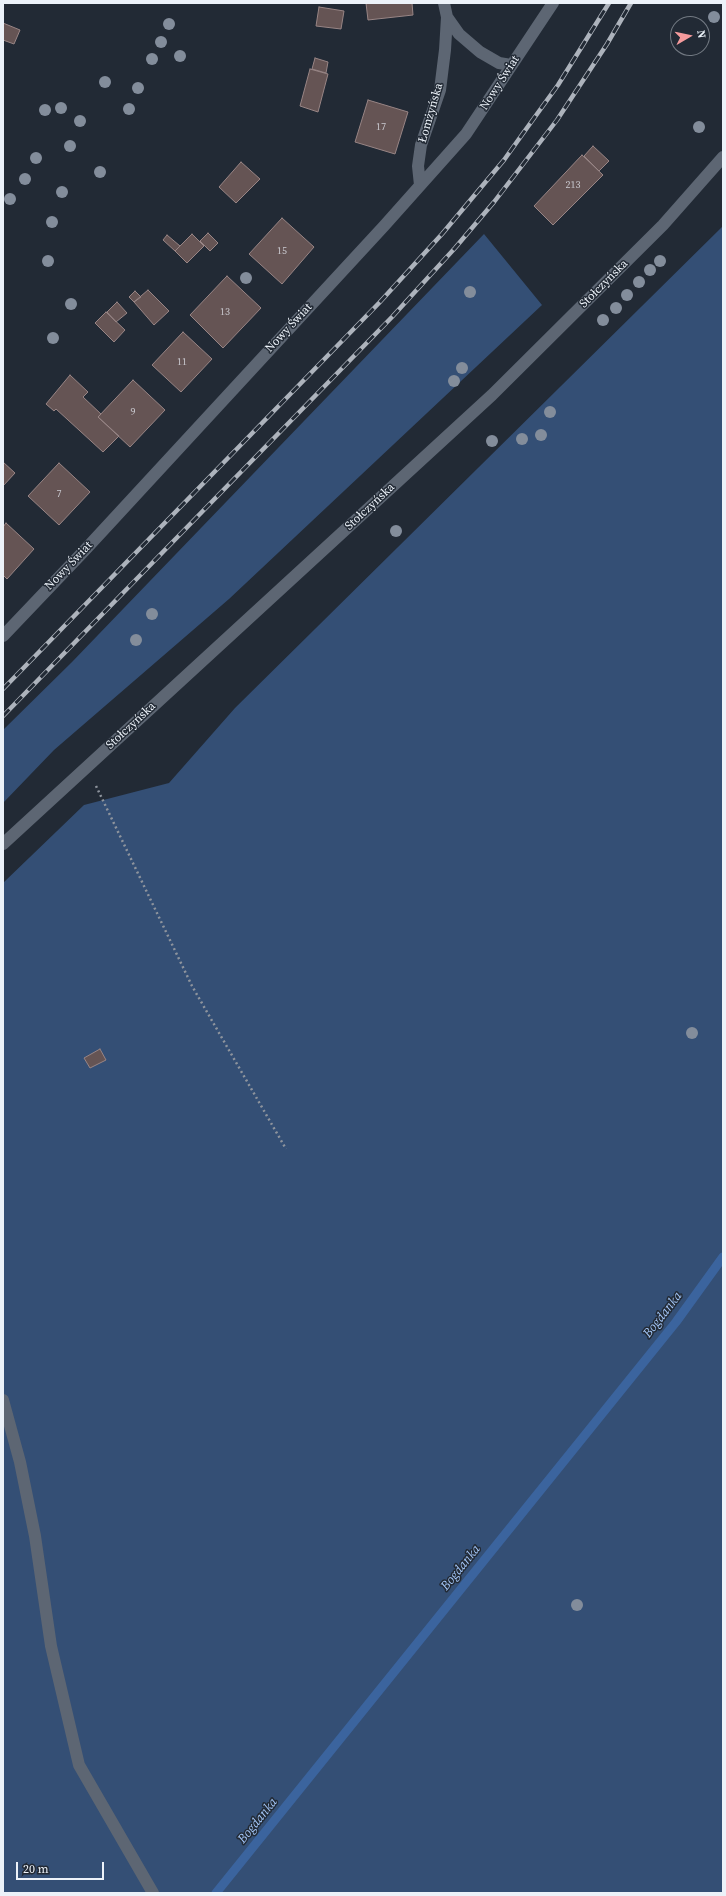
<!DOCTYPE html>
<meta charset="utf-8">
<style>
body{margin:0}
#map{position:relative;width:726px;height:1896px;overflow:hidden;background:#222a35;font-family:"Source Serif 4",serif}
canvas{display:block}
.frame{position:absolute;inset:0;border:4px solid #ecf2f9;pointer-events:none}
.north{position:absolute;left:670px;top:16px;width:40px;height:40px;box-sizing:border-box;background:#222a35;border:1px solid #737a83;border-radius:50%;rotate:81deg;font-size:11px;font-weight:700;line-height:16px;text-align:center;color:#ecf2f9}
.north::after{content:'';display:block;margin:auto;width:14px;height:18px;background:#f59b9d;clip-path:polygon(50% 0,100% 100%,50% 72%,0 100%)}
.scale{position:absolute;left:16px;top:1862px;width:88px;height:18px;box-sizing:border-box;border:2px solid #ecf2f9;border-top:0;padding-left:5px;font-size:12px;line-height:14px;white-space:nowrap;color:#ecf2f9;-webkit-text-stroke:3px #222a35;paint-order:stroke}
</style>
<div id="map">
<canvas width="726" height="1896"></canvas>
<div class="frame"></div>
<div class="north">N</div>
<div class="scale">20 m</div>
</div>
<script>
const ctx = document.querySelector('canvas').getContext('2d');
ctx.lineJoin = 'round';
function fill(path, color) {
  ctx.fillStyle = color;
  ctx.fill(path, 'evenodd');
}
function poly(rows) {
  const path = new Path2D();
  for (const r of rows) {
    path.moveTo(r[0], r[1]);
    for (let i = 2; i < r.length; i += 2) path.lineTo(r[i], r[i + 1]);
  }
  return path;
}
function strokePath(path, color, width, dash) {
  ctx.strokeStyle = color;
  ctx.lineWidth = width;
  ctx.lineCap = dash ? 'butt' : 'round';
  ctx.setLineDash(dash || []);
  ctx.stroke(path);
}
function label(font, color, halo, rows, align = 'center') {
  ctx.font = font + ' "Source Serif 4",serif';
  ctx.lineWidth = 3;
  ctx.setLineDash([]);
  ctx.textBaseline = 'middle';
  ctx.strokeStyle = halo;
  ctx.fillStyle = color;
  for (const [text, x, y, turn = 0] of rows) {
    ctx.save();
    ctx.translate(x, y);
    ctx.rotate((+turn || 0) * Math.PI / 180);
    ctx.textAlign = isNaN(turn) ? turn : align;
    if (halo) ctx.strokeText(text, 0, 0);
    ctx.fillText(text, 0, 0);
    ctx.restore();
  }
}
fill(poly([
 [723,226,723,1893,3,1893,3,883,84,805,169,783,235,708],
 [484,234,542,305,229,599,54,750,3,803,3,730,72,662]
]), '#344f75');
strokePath(poly([
 [216,1893,676,1322,723,1257]
]), '#3b649e', 9);
const building = poly([
 [366,3,412,3,413,15,368,20,366,3],
 [319,7,344,11,341,29,316,26,319,7],
 [3,23,20,30,14,44,3,40,3,23],
 [315,58,328,62,326,73,312,69,315,58],
 [310,69,328,74,318,112,300,106,310,69],
 [368,100,408,112,395,154,355,142,368,100],
 [593,146,609,161,599,171,584,156,593,146],
 [582,155,603,175,553,225,534,206,582,155],
 [241,162,260,179,236,203,219,187,241,162],
 [282,218,314,247,282,284,249,254,282,218],
 [208,233,218,243,210,251,200,241,208,233],
 [192,234,204,246,187,263,175,251,192,234],
 [167,235,180,246,175,251,163,240,167,235],
 [227,276,261,308,223,348,190,315,227,276],
 [148,290,169,311,154,325,134,302,148,290],
 [135,291,141,297,134,302,129,297,135,291],
 [117,302,127,313,116,322,107,312,117,302],
 [106,312,125,330,114,342,95,323,106,312],
 [183,332,212,359,181,392,152,365,183,332],
 [70,375,88,392,83,397,101,414,98,417,119,436,103,452,56,409,54,411,46,404,70,375],
 [133,380,165,410,130,447,98,417,133,380],
 [3,462,15,473,3,486,3,462],
 [59,463,90,492,59,525,28,496,59,463],
 [6,523,34,549,7,579,3,575,3,527,6,523],
 [100,1049,106,1060,90,1068,84,1058,100,1049]
]);
fill(building, '#655454');
strokePath(building, '#988585', 1);
strokePath(poly([
 [96,786,192,986,286,1149]
]), '#8e949d', 2.5, [2, 3]);
strokePath(poly([
 [447,17,459,34,480,52,499,63,511,65],
 [420,185,418,166,421,145,440,90,445,50,447,17,444,3],
 [3,636,84,551,384,226,466,134,553,3],
 [3,844,492,395,663,225,723,157],
 [3,1400,20,1462,35,1536,51,1646,79,1765,153,1893]
]), '#5d6673', 12);
const rail = poly([
 [3,689,379,303,442,234,504,160,524,132,558,85,609,3],
 [3,716,392,317,455,248,494,202,557,120,607,44,631,3]
]);
strokePath(rail, '#adb3bc', 4.5);
strokePath(rail, '#222a35', 3, [9]);
ctx.fillStyle = '#838d9b';
for (const [x, y] of [
 [714,17],
 [169,24],
 [161,42],
 [180,56],
 [152,59],
 [105,82],
 [138,88],
 [61,108],
 [129,109],
 [45,110],
 [80,121],
 [699,127],
 [70,146],
 [36,158],
 [100,172],
 [25,179],
 [62,192],
 [10,199],
 [52,222],
 [48,261],
 [660,261],
 [650,270],
 [246,278],
 [639,282],
 [470,292],
 [627,295],
 [71,304],
 [616,308],
 [603,320],
 [53,338],
 [462,368],
 [454,381],
 [550,412],
 [541,435],
 [522,439],
 [492,441],
 [396,531],
 [152,614],
 [136,640],
 [692,1033],
 [577,1605]
]) {
  ctx.beginPath();
  ctx.arc(x, y, 6, 0, 2 * Math.PI);
  ctx.fill();
}
label('10px', '#cacad0', null, [
 ["17",381,127],
 ["213",573,185],
 ["15",282,251],
 ["13",225,312],
 ["11",182,362],
 ["9",133,412],
 ["7",59,494]
]);
label('12px', '#ecf2f9', '#222a35', [
 ["Nowy Świat",500,83,-57],
 ["Łomżyńska",431,113,-74],
 ["Stołczyńska",604,284,-45],
 ["Nowy Świat",289,328,-47],
 ["Stołczyńska",370,507,-43],
 ["Nowy Świat",69,566,-46],
 ["Stołczyńska",131,726,-43]
]);
label('italic 13px', '#a4c7f9', '#222a35', [
 ["Bogdanka",663,1315,-52],
 ["Bogdanka",461,1568,-51],
 ["Bogdanka",258,1821,-51]
]);
</script>
